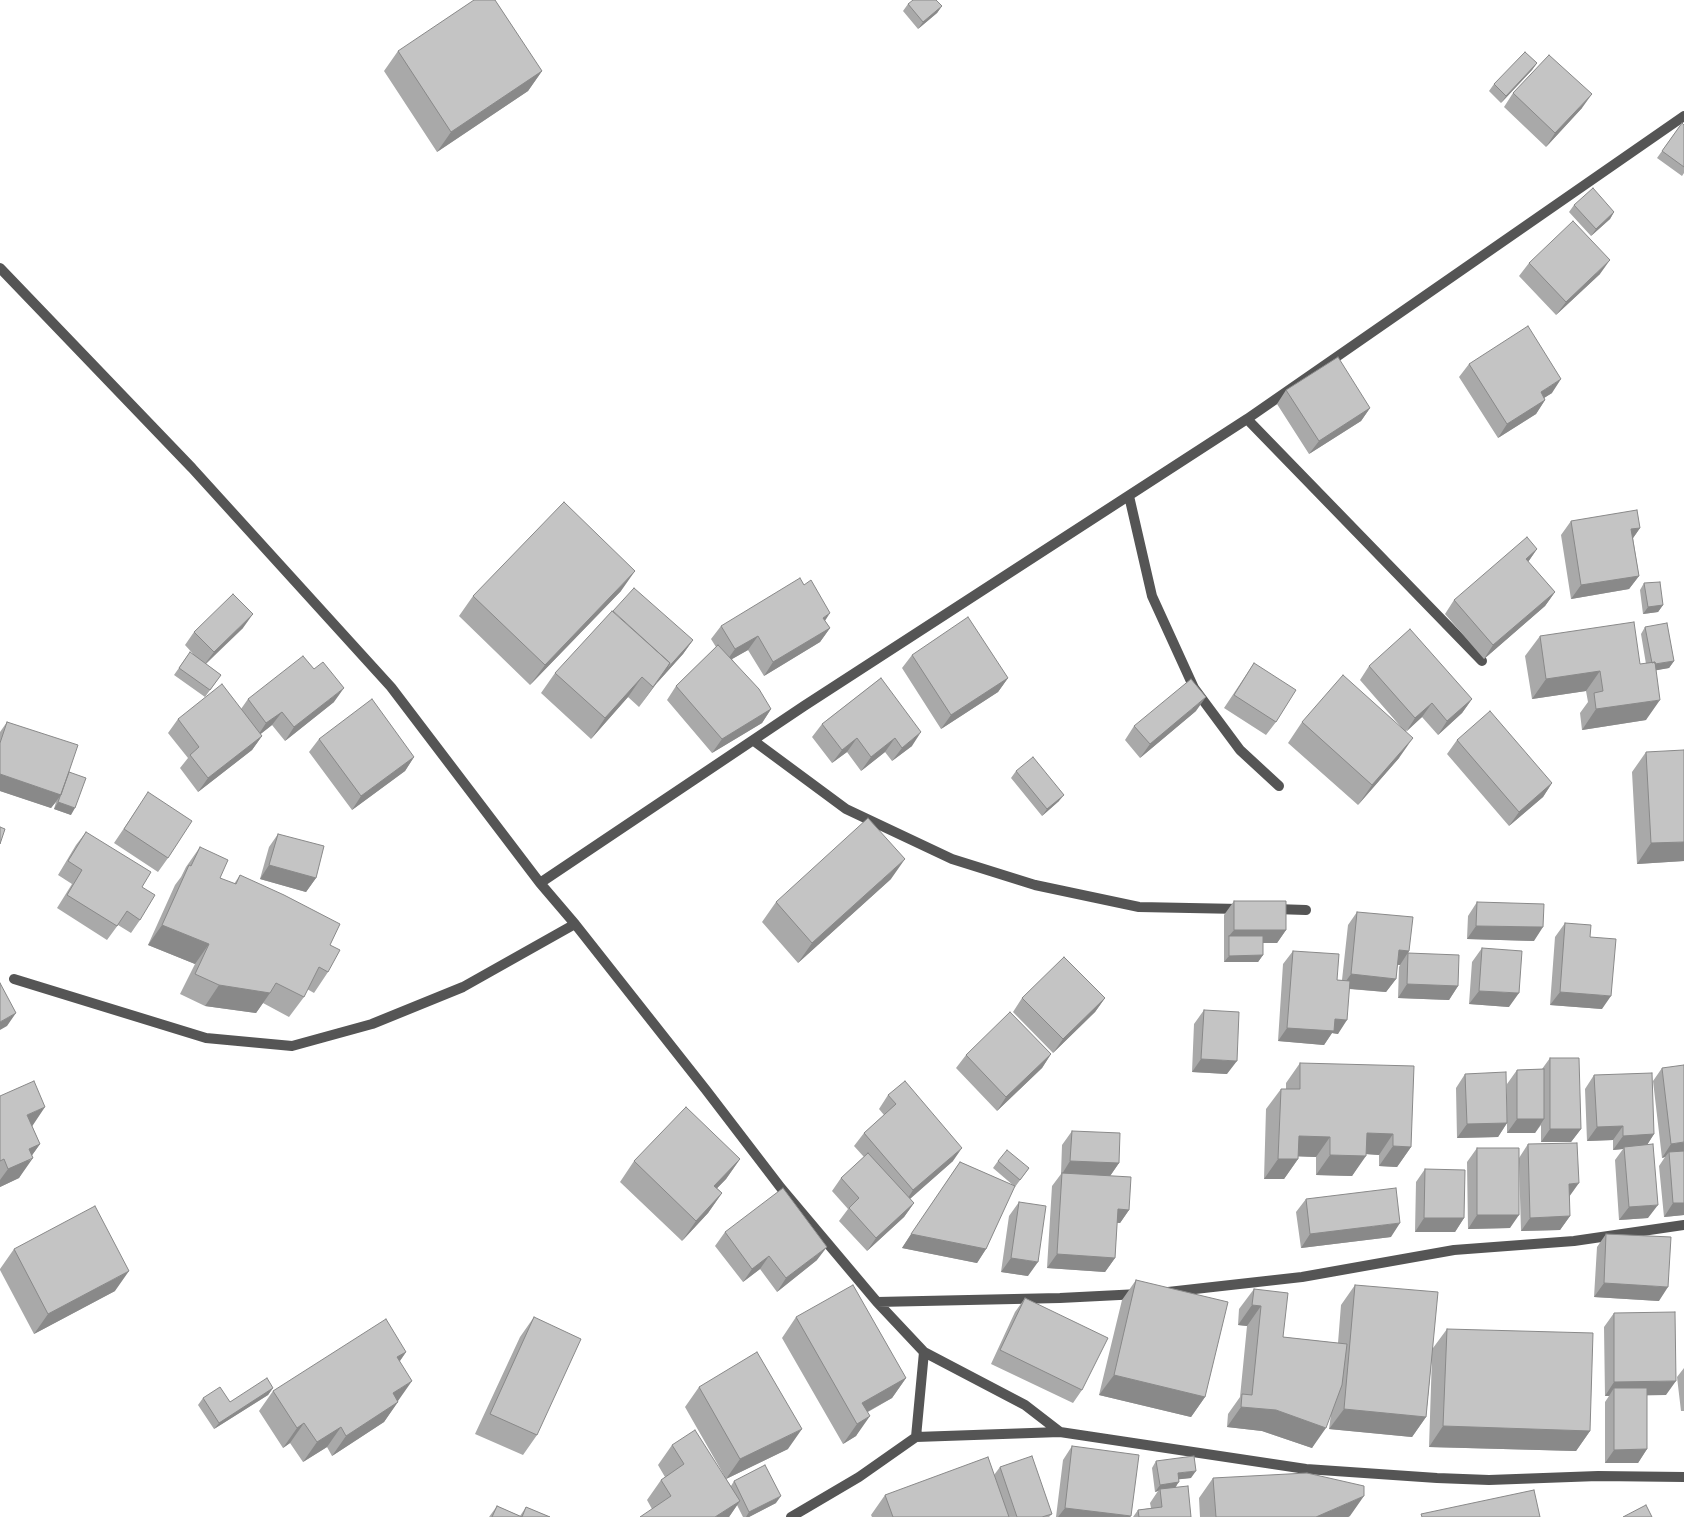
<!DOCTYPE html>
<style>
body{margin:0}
canvas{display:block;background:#fff}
</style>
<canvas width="1684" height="1517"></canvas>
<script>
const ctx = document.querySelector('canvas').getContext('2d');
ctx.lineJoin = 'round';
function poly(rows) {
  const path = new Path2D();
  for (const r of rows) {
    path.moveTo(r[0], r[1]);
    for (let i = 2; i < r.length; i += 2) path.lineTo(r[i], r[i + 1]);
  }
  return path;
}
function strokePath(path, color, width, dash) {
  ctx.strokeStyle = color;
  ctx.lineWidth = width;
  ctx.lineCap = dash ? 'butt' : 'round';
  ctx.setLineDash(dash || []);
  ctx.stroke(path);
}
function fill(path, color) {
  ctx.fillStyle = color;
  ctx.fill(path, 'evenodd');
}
strokePath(poly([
 [0,268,192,468,391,687,540,883,575,924,706,1090,781,1188,877,1302,924,1352,1025,1405,1060,1432],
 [1247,419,1482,661],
 [1129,496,1152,596,1194,688,1240,750,1279,786],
 [754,741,846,809,952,859,1035,885,1139,907,1240,909],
 [540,883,804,706,1247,419,1684,116],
 [1275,909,1306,910],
 [14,979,206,1038,292,1046,372,1024,463,987,575,924],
 [1168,1292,1302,1277,1454,1250,1574,1241,1684,1225],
 [877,1302,1060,1298,1139,1294],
 [916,1437,924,1352],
 [791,1517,859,1477,916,1437,1060,1432,1306,1469,1437,1478,1489,1480,1598,1476,1684,1477]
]), '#555', 10);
fill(poly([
 [908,4,942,6,937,13,918,29,903,11],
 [398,51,542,71,528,91,437,152,384,71],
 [1537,63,1532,70,1501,103,1489,91,1494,84],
 [1513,93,1582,108,1546,147,1504,107],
 [1682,123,1684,125,1684,173,1682,176,1657,158],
 [1574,205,1614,212,1610,219,1591,236,1569,212],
 [1529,263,1600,274,1556,315,1519,276],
 [1469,364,1552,393,1544,398,1545,400,1536,414,1498,438,1459,377],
 [1286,390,1370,408,1361,421,1309,454,1277,404],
 [1571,521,1640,528,1633,538,1639,576,1629,589,1571,599,1561,535],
 [1537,549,1528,562,1555,592,1545,606,1484,659,1445,614,1454,600],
 [1644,583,1663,605,1658,612,1643,614,1640,590],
 [621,591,530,685,459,616,473,596],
 [825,621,830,628,820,642,764,676,748,650,732,659,771,709,762,723,712,753,667,700,676,686,716,647,711,639,721,626],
 [1645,627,1674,661,1669,668,1656,670,1646,720,1582,730,1580,713,1588,702,1586,691,1532,699,1525,656,1540,636,1640,664,1646,664,1641,634],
 [243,628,206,664,221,675,205,697,174,675,190,652,195,656,185,645,194,632],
 [693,640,683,654,656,684,639,707,628,697,591,739,541,693,555,673],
 [912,655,1008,678,998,692,941,729,902,668],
 [1254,663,1276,722,1266,735,1224,708],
 [1369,666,1472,699,1462,713,1438,735,1422,717,1406,731,1399,758,1358,805,1288,743,1302,722,1401,727,1360,680],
 [881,678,912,746,892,761,885,752,861,771,847,752,832,763,812,737,822,724],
 [248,699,334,702,285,741,272,725,260,734,262,736,252,750,198,792,180,768,188,758,168,733,178,719,241,709],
 [1196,711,1140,758,1125,740,1134,726],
 [7,722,69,772,71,815,54,809,56,802,51,808,0,791,0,732],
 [319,739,414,757,405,771,352,810,309,752],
 [1457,740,1552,783,1543,797,1509,826,1447,754],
 [1646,752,1684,861,1637,864,1632,772],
 [1016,771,1059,801,1042,816,1011,778],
 [139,806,168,858,158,872,114,843],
 [86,832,142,887,140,920,131,933,118,925,107,940,57,908,72,884,58,875,76,845],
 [278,834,316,878,306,892,260,879,269,847],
 [200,847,220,878,234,884,240,875,330,945,328,972,314,993,307,989,304,997,289,1017,263,1003,256,1013,205,1006,180,994,195,964,148,945,175,885,181,877,186,867],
 [891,879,798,963,762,922,776,902],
 [1234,901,1286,930,1277,943,1263,943,1263,955,1258,962,1224,962,1224,915],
 [1477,902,1534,941,1467,939,1468,916],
 [1357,912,1409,951,1408,953,1458,986,1449,1000,1398,998,1399,967,1400,965,1397,965,1396,979,1386,992,1349,989,1338,1034,1332,1033,1324,1045,1278,1041,1283,964,1293,951,1337,980,1342,980,1348,925],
 [1565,923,1590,937,1602,1009,1550,1005,1555,937],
 [1482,948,1509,1007,1469,1004,1472,962],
 [1022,998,1105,998,1095,1012,1053,1053,1013,1012],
 [1204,1010,1227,1074,1192,1072,1194,1024],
 [1051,1054,1042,1068,997,1111,956,1068,966,1055],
 [1550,1058,1581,1129,1571,1142,1541,1142,1541,1125,1535,1133,1507,1133,1507,1123,1498,1137,1457,1138,1456,1088,1465,1074,1507,1122,1507,1084,1517,1070,1542,1069],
 [1300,1063,1411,1147,1397,1167,1379,1166,1379,1155,1366,1154,1352,1176,1316,1175,1316,1157,1298,1156,1298,1159,1284,1179,1264,1179,1266,1109,1281,1089,1286,1089,1286,1083],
 [1662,1068,1684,1215,1664,1217,1659,1166,1665,1157,1662,1158,1653,1081],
 [1594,1075,1654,1134,1647,1145,1648,1218,1619,1220,1615,1160,1623,1149,1613,1150,1613,1140,1587,1141,1585,1089],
 [888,1095,953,1161,910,1199,914,1203,904,1217,867,1251,839,1221,848,1209,832,1191,841,1178,864,1157,854,1146,864,1133,884,1115,879,1109],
 [0,1096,32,1126,40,1144,32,1155,19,1178,0,1187],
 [1072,1131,1119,1163,1110,1176,1129,1210,1120,1223,1117,1223,1115,1258,1105,1272,1047,1268,1052,1186,1061,1174,1062,1145],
 [1528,1144,1569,1197,1570,1216,1560,1230,1521,1231,1519,1162,1510,1228,1468,1229,1467,1162,1477,1148,1519,1158],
 [740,1159,726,1179,717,1188,722,1193,708,1213,682,1241,620,1182,634,1161],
 [998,1161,1029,1168,1015,1187,1014,1186,986,1249,977,1263,902,1248,960,1162,1014,1186,993,1168],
 [1425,1169,1464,1218,1455,1232,1415,1232,1416,1182],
 [1306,1199,1391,1237,1301,1248,1296,1212],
 [1019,1202,1028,1276,1001,1272,1009,1216],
 [725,1232,817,1260,777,1292,760,1269,743,1282,715,1246],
 [1606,1234,1659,1301,1594,1297,1597,1247],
 [14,1249,115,1291,34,1334,0,1270,0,1269],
 [1136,1280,1205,1397,1191,1417,1099,1395,1122,1300],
 [1355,1285,1433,1348,1447,1329,1590,1431,1576,1451,1429,1447,1432,1356,1426,1417,1412,1437,1329,1429,1331,1414,1312,1448,1262,1431,1227,1427,1228,1414,1240,1397,1247,1326,1238,1325,1239,1309,1254,1289,1283,1337,1338,1343,1341,1305],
 [1025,1298,1082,1390,1073,1403,991,1364,1015,1312],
 [1614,1313,1666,1395,1647,1395,1647,1449,1638,1463,1605,1463,1605,1402,1609,1396,1605,1396,1604,1327],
 [534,1317,537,1435,523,1455,475,1434,520,1337],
 [796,1317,906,1378,892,1398,868,1412,856,1436,843,1444,782,1338],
 [406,1352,400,1361,398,1401,384,1422,332,1456,327,1447,303,1462,290,1443,283,1448,259,1411,273,1391],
 [1684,1368,1684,1411,1681,1411,1677,1377],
 [699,1387,788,1449,726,1479,731,1486,734,1481,776,1503,749,1517,743,1517,737,1505,729,1517,652,1509,647,1500,661,1480,665,1477,658,1465,672,1445,725,1477,685,1407],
 [273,1388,268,1395,214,1429,198,1405,203,1398,230,1402],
 [1072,1446,1130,1517,1056,1517,1063,1460],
 [1156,1461,1191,1478,1179,1479,1176,1487,1191,1517,1133,1517,1138,1510,1151,1508,1150,1503,1158,1491,1155,1492,1152,1468],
 [1000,1467,1052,1514,1049,1517,872,1517,871,1515,885,1495,994,1475],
 [1213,1478,1350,1516,1348,1517,1200,1517,1199,1498],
 [497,1506,520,1516,526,1507,550,1517,489,1517]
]), '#a9a9a9');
fill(poly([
 [942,6,937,13,918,29,923,22],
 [1537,63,1532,70,1501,103,1506,96],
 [542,71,528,91,437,152,451,132],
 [1592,94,1582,108,1546,147,1555,133],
 [1614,212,1610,219,1591,236,1596,229],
 [1610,260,1600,274,1556,315,1566,302],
 [1561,379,1552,393,1531,406,1541,392],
 [1545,400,1536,414,1498,438,1507,424],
 [1370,408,1361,421,1309,454,1319,441],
 [1640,528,1631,541,1631,529],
 [1537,549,1528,562,1526,559],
 [635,571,621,591,530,685,545,665],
 [1639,576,1629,589,1571,599,1581,585],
 [1555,592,1545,606,1484,659,1493,645],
 [1663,605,1658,612,1643,614,1648,607],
 [830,613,821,627,823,618],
 [253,614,243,628,204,665,214,652],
 [830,628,820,642,764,676,773,662],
 [758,636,748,650,725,663,735,649],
 [693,640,683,654,656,684,639,707,670,663],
 [1674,661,1669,668,1647,672,1652,665],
 [1600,671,1586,691,1532,699,1546,679],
 [642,677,628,697,591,739,605,718],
 [1008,678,998,692,941,729,951,715],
 [344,688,334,702,285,741,294,727],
 [1206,697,1196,711,1140,758,1150,744],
 [1472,699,1462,713,1438,735,1447,721],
 [1660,700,1646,720,1582,730,1596,709],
 [1432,703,1422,717,1406,732,1415,718],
 [771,709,762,723,712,753,722,739],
 [282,712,272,725,257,737,266,723],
 [921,732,912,746,892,761,902,748],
 [262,736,252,750,198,792,208,778],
 [857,738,847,752,832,763,842,750],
 [895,738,885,752,861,771,871,757],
 [1413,738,1399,758,1358,805,1372,785],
 [414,757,405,771,352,810,361,796],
 [0,774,61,795,51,808,0,791],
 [1552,783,1543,797,1509,826,1519,812],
 [1064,795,1059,801,1042,816,1047,809],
 [58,802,75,808,71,815,54,809],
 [1684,842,1684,861,1637,864,1651,843],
 [905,859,891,879,798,963,812,943],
 [269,865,316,878,306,892,260,879],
 [162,925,209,944,195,964,148,945],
 [1476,926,1543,927,1534,941,1467,939],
 [1234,930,1286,930,1277,943,1229,943,1229,936],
 [1399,950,1409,951,1400,965,1389,964],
 [1263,955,1258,962,1224,962,1229,956],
 [1351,974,1396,979,1386,992,1341,988],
 [1407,984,1458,986,1449,1000,1398,998],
 [219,985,270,993,256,1013,205,1006],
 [1479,991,1519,993,1509,1007,1469,1004],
 [1560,992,1611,996,1602,1009,1550,1005],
 [1105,998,1095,1012,1053,1053,1063,1039],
 [16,1013,7,1026,0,1030,0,1022],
 [1335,1019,1347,1020,1338,1034,1332,1033,1324,1045,1278,1041,1287,1028],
 [1051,1054,1042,1068,997,1111,1006,1097],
 [1201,1059,1237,1061,1227,1074,1192,1072],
 [45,1107,31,1128,27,1115],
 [1517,1119,1544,1119,1535,1133,1507,1133],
 [1507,1123,1498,1137,1457,1138,1467,1124],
 [1623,1126,1613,1140,1587,1141,1597,1127],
 [1550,1129,1581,1129,1571,1142,1541,1142],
 [1367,1133,1393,1134,1379,1155,1352,1153],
 [1654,1134,1645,1148,1624,1147,1623,1149,1613,1150,1623,1136],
 [1299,1136,1330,1137,1316,1157,1284,1156],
 [1684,1142,1684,1155,1669,1152,1665,1157,1662,1158,1671,1144],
 [40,1144,28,1161,33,1158,19,1178,0,1187,0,1180,8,1169,29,1149],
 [1393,1146,1411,1147,1397,1167,1379,1166],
 [962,1148,953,1161,904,1204,913,1190],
 [1330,1155,1366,1156,1352,1176,1316,1175],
 [740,1159,726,1179,700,1206,714,1186],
 [1278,1159,1298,1159,1284,1179,1264,1179],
 [1070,1161,1119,1163,1110,1176,1062,1174],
 [1579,1183,1569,1197,1569,1184],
 [722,1193,708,1213,682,1241,696,1221],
 [914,1203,904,1217,867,1251,876,1238],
 [1673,1203,1684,1203,1684,1215,1664,1217],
 [1658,1205,1648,1218,1619,1220,1629,1207],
 [1118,1209,1129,1210,1120,1223,1108,1222],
 [1477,1215,1519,1215,1510,1228,1468,1229],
 [1570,1216,1560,1230,1521,1231,1530,1218],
 [1424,1218,1464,1218,1455,1232,1415,1232],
 [1400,1223,1391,1237,1301,1248,1310,1234],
 [911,1234,986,1249,977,1263,902,1248],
 [827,1247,817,1260,777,1292,786,1278],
 [1057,1254,1115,1258,1105,1272,1047,1268],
 [769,1256,760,1269,743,1282,752,1269],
 [1011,1258,1038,1262,1028,1276,1001,1272],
 [129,1271,115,1291,34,1334,48,1314],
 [1604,1283,1668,1287,1659,1301,1594,1297],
 [1252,1305,1261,1306,1247,1326,1238,1325],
 [406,1352,392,1372,397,1357],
 [1114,1375,1205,1397,1191,1417,1099,1395],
 [906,1378,892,1398,854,1419,862,1403],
 [412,1381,398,1401,379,1413,393,1393],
 [1676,1381,1666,1395,1614,1396,1614,1388,1609,1396,1605,1396,1614,1382],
 [273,1388,268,1395,214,1429,219,1423],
 [398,1402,384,1422,332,1456,346,1436],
 [1241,1407,1276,1410,1326,1428,1312,1448,1262,1431,1227,1427],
 [1344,1409,1426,1417,1412,1437,1329,1429],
 [870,1416,856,1436,843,1444,857,1424],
 [304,1423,290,1443,283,1448,297,1428],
 [1443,1426,1590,1431,1576,1451,1429,1447],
 [341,1427,327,1447,303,1462,317,1442],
 [802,1429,788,1449,726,1479,740,1459],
 [1647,1449,1638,1463,1605,1463,1614,1450],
 [1196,1471,1191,1478,1173,1480,1178,1473],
 [1179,1482,1174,1489,1160,1489,1158,1491,1155,1492,1160,1485],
 [781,1496,776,1503,749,1517,746,1517,749,1512],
 [1364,1496,1350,1516,1348,1517,1316,1517],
 [740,1501,729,1517,715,1517],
 [1065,1508,1131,1516,1130,1517,1058,1517]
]), '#898989');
const building = poly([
 [474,0,495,0,542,71,451,132,398,51,474,0],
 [913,0,936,0,942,6,923,22,908,4,913,0],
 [1525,52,1537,63,1506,96,1494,84,1525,52],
 [1549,55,1592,94,1555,133,1513,93,1549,55],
 [1682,123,1684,125,1684,167,1662,151,1682,123],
 [1593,188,1614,212,1596,229,1574,205,1593,188],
 [1573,221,1610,260,1566,302,1529,263,1573,221],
 [1528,326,1561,379,1541,392,1545,400,1507,424,1469,364,1528,326],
 [1338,357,1370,408,1319,441,1286,390,1338,357],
 [564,502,635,571,545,665,473,596,564,502],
 [1637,510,1640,528,1631,529,1639,576,1581,585,1571,521,1637,510],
 [1527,537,1537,549,1526,559,1555,592,1493,645,1454,600,1527,537],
 [800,578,804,585,811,580,830,613,823,618,830,628,773,662,758,636,735,649,721,626,800,578],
 [1660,582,1663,605,1648,607,1644,583,1660,582],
 [634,588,693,640,666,670,670,663,613,611,634,588],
 [233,594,253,614,214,652,194,632,233,594],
 [612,611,670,663,653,687,642,677,605,718,555,673,612,611],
 [968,617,1008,678,951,715,912,655,968,617],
 [1634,622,1640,664,1655,662,1660,700,1596,709,1594,693,1603,691,1600,671,1546,679,1540,636,1634,622],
 [1667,623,1674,661,1655,664,1655,662,1652,663,1645,627,1667,623],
 [1410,629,1472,699,1447,721,1432,703,1415,718,1369,666,1410,629],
 [718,645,759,689,771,709,722,739,676,686,718,645],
 [190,652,221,675,210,690,179,668,190,652],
 [303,656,314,669,323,662,344,688,294,727,282,712,266,723,248,699,303,656],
 [1254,663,1296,690,1276,722,1234,695,1254,663],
 [1343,675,1413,738,1372,785,1302,722,1343,675],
 [881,678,921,732,902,748,895,738,871,757,857,738,842,750,822,724,881,678],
 [1191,679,1206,697,1150,744,1134,726,1191,679],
 [222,684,262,736,208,778,190,755,199,747,178,719,222,684],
 [372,699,414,757,361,796,319,739,372,699],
 [1490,711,1552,783,1519,812,1457,740,1490,711],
 [7,722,78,745,61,795,0,774,0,743,7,722],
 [1684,750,1684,842,1651,843,1646,752,1684,750],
 [1033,757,1064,795,1047,809,1016,771,1033,757],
 [69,772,86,778,75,808,58,802,69,772],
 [148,792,192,821,168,858,124,829,148,792],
 [868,818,905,859,812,943,776,902,868,818],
 [0,827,5,829,0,844,0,827],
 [86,832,151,872,142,887,155,895,140,920,127,911,117,926,67,895,82,870,68,861,86,832],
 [278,834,324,846,316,878,269,865,278,834],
 [200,847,228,860,220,878,236,884,240,875,284,895,340,924,330,945,340,950,328,972,319,967,304,997,276,983,270,993,219,985,195,974,209,944,162,925,189,865,191,866,200,847],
 [1234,901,1286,901,1286,930,1234,930,1234,901],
 [1477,902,1544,904,1543,927,1476,926,1477,902],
 [1357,912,1413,917,1409,951,1399,950,1396,979,1351,974,1357,912],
 [1565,923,1591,925,1590,937,1616,939,1611,996,1560,992,1565,923],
 [1229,936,1263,936,1263,955,1229,956,1229,936],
 [1482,948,1522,951,1519,993,1479,991,1482,948],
 [1293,951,1339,954,1337,980,1350,981,1347,1020,1335,1019,1334,1031,1287,1028,1293,951],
 [1408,953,1459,955,1458,986,1407,984,1408,953],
 [1064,957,1105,998,1063,1039,1022,998,1064,957],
 [0,983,16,1013,0,1022,0,983],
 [1204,1010,1239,1012,1237,1061,1201,1059,1204,1010],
 [1010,1012,1051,1054,1006,1097,966,1055,1010,1012],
 [1550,1058,1579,1058,1581,1129,1550,1129,1550,1058],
 [1300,1063,1414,1066,1411,1147,1393,1146,1393,1134,1367,1133,1366,1156,1330,1155,1330,1137,1299,1136,1298,1159,1278,1159,1281,1089,1300,1089,1300,1063],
 [1684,1065,1684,1142,1671,1144,1662,1068,1684,1065],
 [1544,1069,1544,1119,1517,1119,1517,1070,1544,1069],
 [1506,1072,1507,1123,1467,1124,1465,1074,1506,1072],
 [1652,1073,1654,1134,1623,1136,1623,1126,1597,1127,1594,1075,1652,1073],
 [34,1081,45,1107,27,1115,40,1144,29,1149,33,1158,8,1169,4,1159,0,1161,0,1096,34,1081],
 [905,1081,962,1148,913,1190,864,1133,896,1104,888,1095,905,1081],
 [686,1107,740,1159,714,1186,722,1193,696,1221,634,1161,686,1107],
 [1072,1131,1120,1133,1119,1163,1070,1161,1072,1131],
 [1577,1143,1579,1183,1569,1184,1570,1216,1530,1218,1528,1144,1577,1143],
 [1653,1144,1658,1205,1629,1207,1624,1147,1653,1144],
 [1477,1148,1519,1148,1519,1215,1477,1215,1477,1148],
 [1007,1150,1029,1168,1020,1180,998,1161,1007,1150],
 [1684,1151,1684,1203,1673,1203,1669,1152,1684,1151],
 [868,1153,914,1203,876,1238,849,1208,859,1198,841,1178,868,1153],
 [960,1162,1015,1186,986,1249,911,1234,960,1162],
 [1425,1169,1465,1170,1464,1218,1424,1218,1425,1169],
 [1062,1173,1131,1177,1129,1210,1118,1209,1115,1258,1057,1254,1062,1173],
 [783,1188,827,1247,786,1278,769,1256,752,1269,725,1232,783,1188],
 [1396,1188,1400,1223,1310,1234,1306,1199,1396,1188],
 [1019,1202,1046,1206,1038,1262,1011,1258,1019,1202],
 [95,1206,129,1271,48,1314,14,1249,95,1206],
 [1606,1234,1671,1237,1668,1287,1604,1283,1606,1234],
 [1136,1280,1228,1302,1205,1397,1114,1375,1136,1280],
 [853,1285,906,1378,862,1403,870,1416,857,1424,796,1317,853,1285],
 [1355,1285,1438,1292,1426,1417,1344,1409,1355,1285],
 [1254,1289,1288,1293,1283,1337,1347,1344,1342,1385,1326,1428,1276,1410,1241,1407,1242,1394,1252,1395,1261,1306,1252,1305,1254,1289],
 [1025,1298,1108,1338,1082,1390,1000,1350,1025,1298],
 [1675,1312,1676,1381,1614,1382,1614,1313,1675,1312],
 [534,1317,581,1339,537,1435,490,1414,534,1317],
 [386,1319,406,1352,397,1357,412,1381,393,1393,398,1402,346,1436,341,1427,317,1442,304,1423,297,1428,273,1391,386,1319],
 [1447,1329,1593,1333,1590,1431,1443,1426,1447,1329],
 [757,1352,802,1429,740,1459,699,1387,757,1352],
 [267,1378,273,1388,219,1423,203,1398,220,1387,230,1402,267,1378],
 [1614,1388,1647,1388,1647,1449,1614,1450,1614,1388],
 [695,1430,740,1501,715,1517,640,1517,671,1496,661,1480,684,1464,672,1445,695,1430],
 [1072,1446,1139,1455,1131,1516,1065,1508,1072,1446],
 [1032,1456,1052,1514,1042,1517,1017,1517,1000,1467,1032,1456],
 [1194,1456,1196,1471,1178,1473,1179,1482,1160,1485,1156,1461,1194,1456],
 [988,1457,1009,1517,893,1517,885,1495,988,1457],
 [765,1465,781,1496,749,1512,734,1481,765,1465],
 [1307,1473,1364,1486,1364,1496,1316,1517,1216,1517,1213,1478,1307,1473],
 [1188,1486,1191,1517,1139,1517,1138,1510,1162,1507,1160,1489,1188,1486],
 [1534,1490,1540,1517,1422,1517,1421,1514,1534,1490],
 [1646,1505,1652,1517,1623,1517,1646,1505],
 [497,1506,522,1517,526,1507,550,1517,492,1517,497,1506]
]);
fill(building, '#c4c4c4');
strokePath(building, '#898989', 1);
</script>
